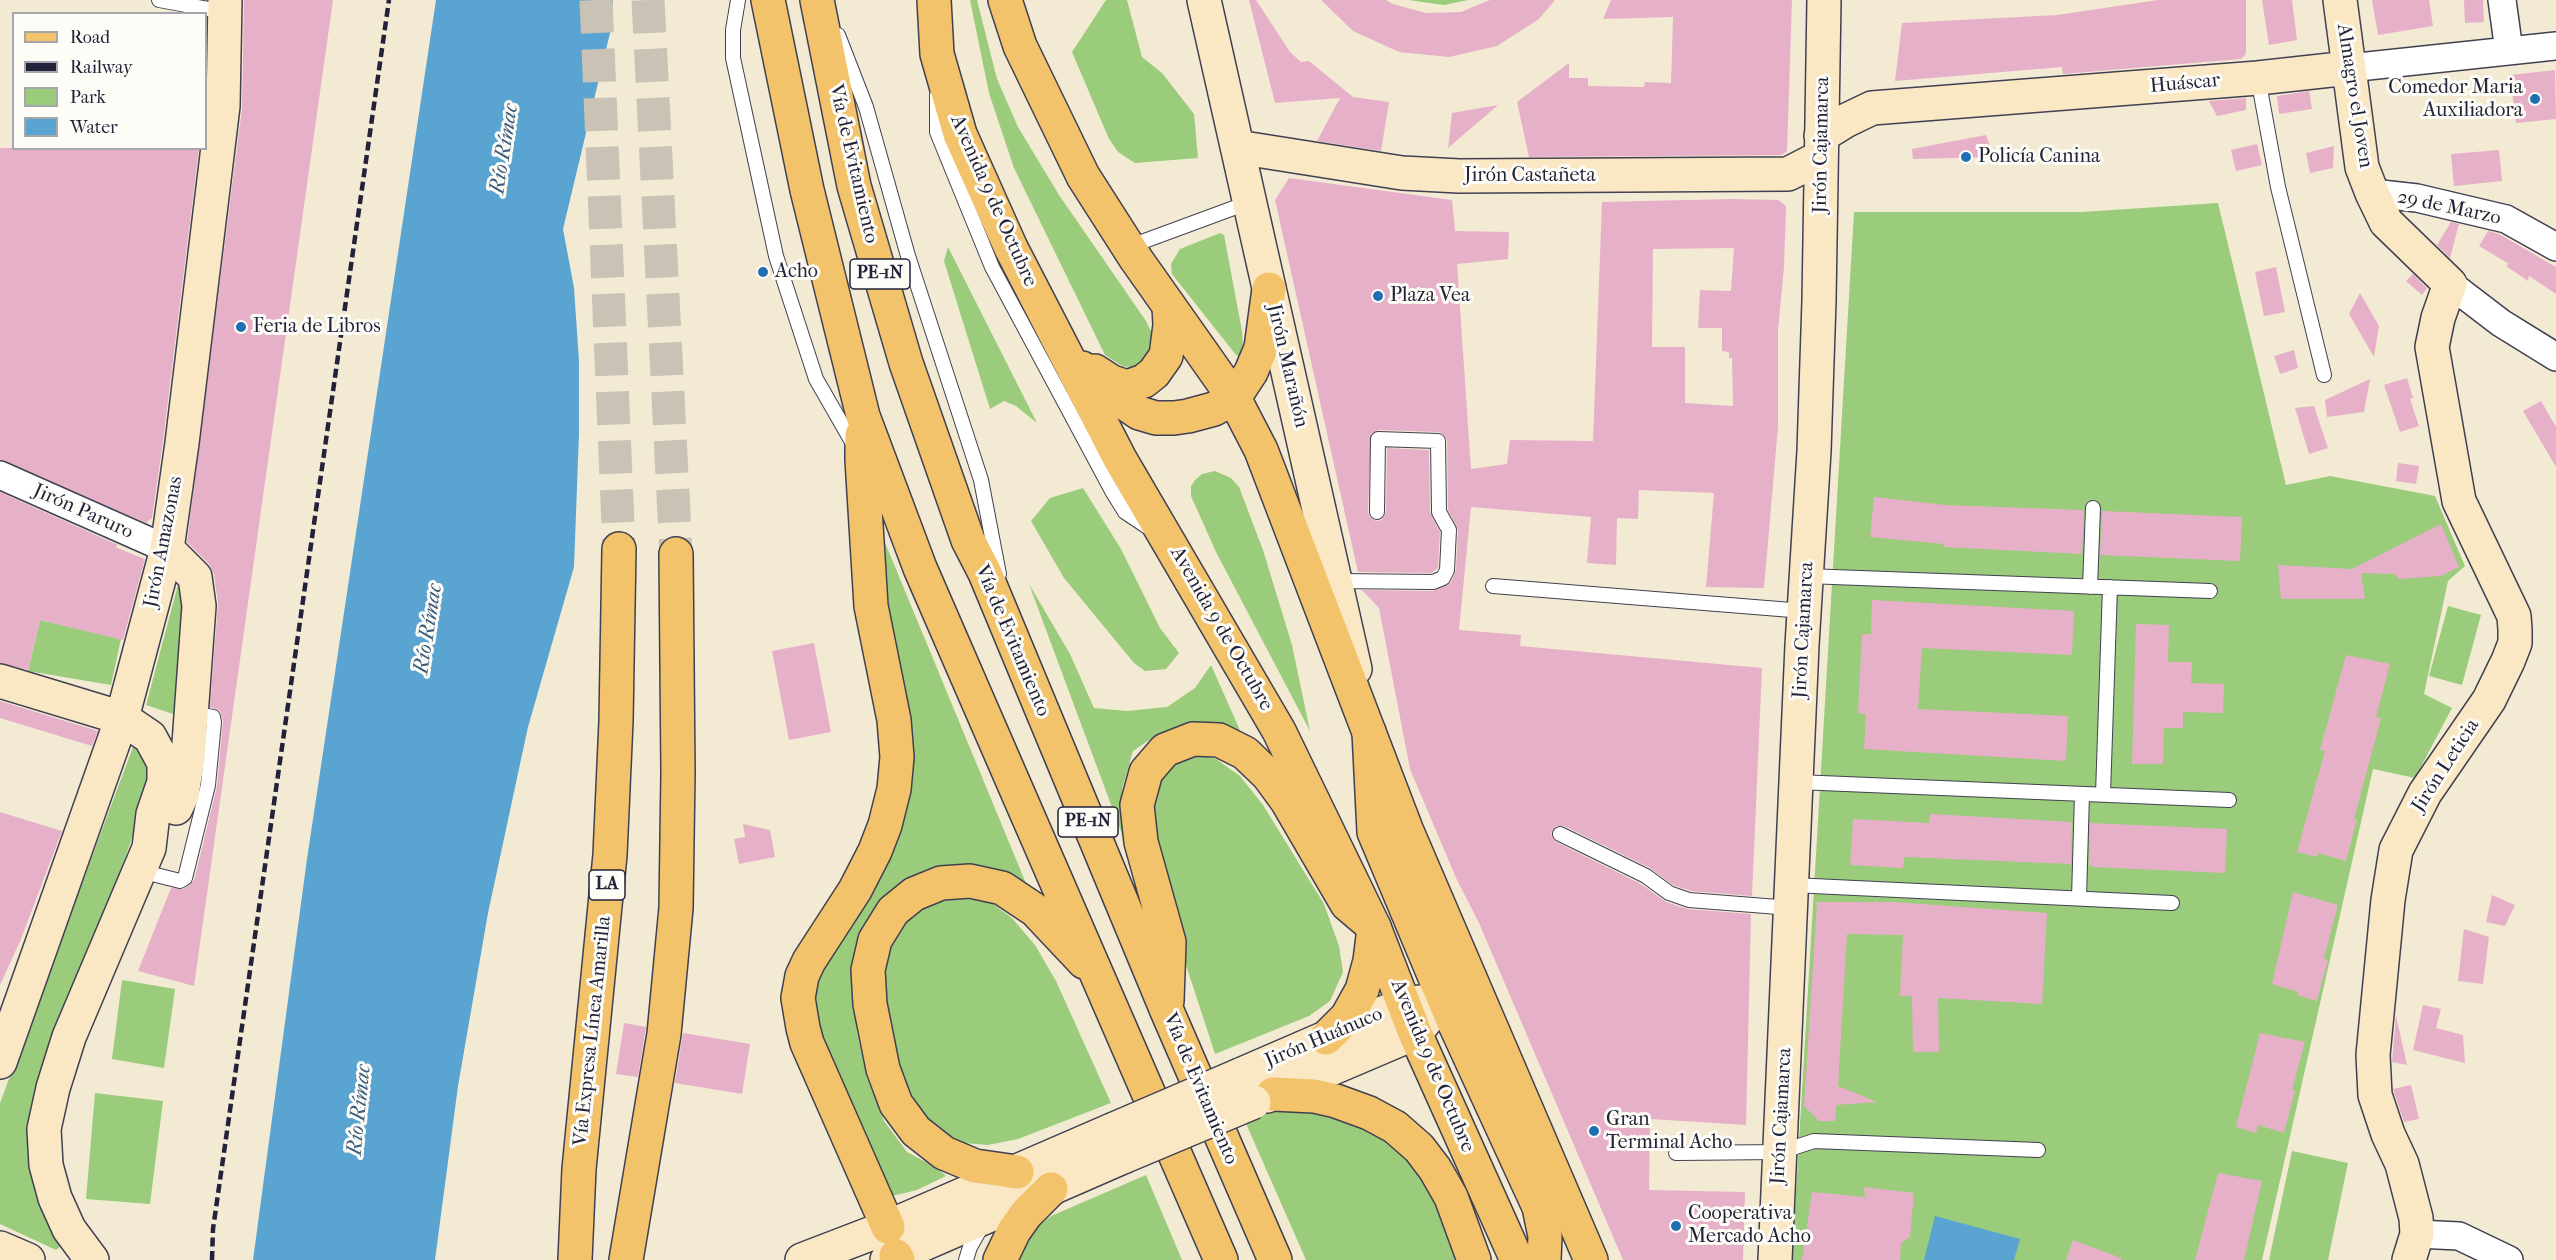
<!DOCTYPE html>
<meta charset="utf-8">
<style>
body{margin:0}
#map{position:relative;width:2556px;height:1260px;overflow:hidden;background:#f3ead4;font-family:"IM FELL French Canon",serif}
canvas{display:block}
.legend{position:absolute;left:12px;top:12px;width:195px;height:138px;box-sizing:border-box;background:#fdfcf7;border:2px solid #a5a5ac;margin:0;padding:8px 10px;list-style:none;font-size:18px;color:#22223b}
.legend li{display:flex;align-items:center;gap:12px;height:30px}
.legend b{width:30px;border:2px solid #a5a5ac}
</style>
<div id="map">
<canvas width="2556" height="1260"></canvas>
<ul class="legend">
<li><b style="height:8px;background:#f2c36a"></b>Road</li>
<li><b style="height:8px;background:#22223b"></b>Railway</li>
<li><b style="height:16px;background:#9acc7b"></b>Park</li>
<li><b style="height:16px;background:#5aa4d1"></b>Water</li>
</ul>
</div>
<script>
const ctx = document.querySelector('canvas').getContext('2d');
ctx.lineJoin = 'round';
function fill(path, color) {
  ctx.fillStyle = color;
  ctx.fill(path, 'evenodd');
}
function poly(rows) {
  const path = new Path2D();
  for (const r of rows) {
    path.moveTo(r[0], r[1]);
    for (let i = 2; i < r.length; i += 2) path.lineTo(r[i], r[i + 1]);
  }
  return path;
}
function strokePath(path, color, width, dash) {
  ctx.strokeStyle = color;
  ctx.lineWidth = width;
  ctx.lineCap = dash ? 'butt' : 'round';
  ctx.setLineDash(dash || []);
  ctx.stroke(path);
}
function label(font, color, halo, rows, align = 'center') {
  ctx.font = font + ' "IM FELL French Canon",serif';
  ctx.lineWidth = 6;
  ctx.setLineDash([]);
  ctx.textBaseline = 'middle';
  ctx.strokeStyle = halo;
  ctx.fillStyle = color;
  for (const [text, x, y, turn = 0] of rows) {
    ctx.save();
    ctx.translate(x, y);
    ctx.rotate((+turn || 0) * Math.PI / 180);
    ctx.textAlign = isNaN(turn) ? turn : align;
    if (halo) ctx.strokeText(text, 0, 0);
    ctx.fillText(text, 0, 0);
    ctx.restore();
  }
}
fill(poly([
 [970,0,977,0,997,79,1018,127,1059,195,1146,321,1153,335,1153,349,1141,365,1132,368,1122,366,1105,355,1014,168,989,93],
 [1106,0,1127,0,1142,57,1162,73,1194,114,1198,158,1135,163,1118,152,1109,139,1072,52],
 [1408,0,1468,0,1444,5],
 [2218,203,2286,485,2330,476,2435,496,2465,566,2448,581,2424,694,2452,708,2415,778,2373,769,2262,1260,1792,1260,1854,212,2082,212],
 [1220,233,1224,235,1242,331,1243,350,1241,356,1236,355,1172,274,1171,264,1180,249],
 [948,247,1037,423,1016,406,1004,401,990,409,944,261],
 [1215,471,1231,478,1239,487,1263,550,1292,645,1310,731,1216,552,1191,496,1191,486,1195,480,1202,474],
 [1083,488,1121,549,1160,628,1179,653,1166,669,1145,671,1134,663,1064,578,1031,521,1050,498],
 [869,504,1030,893,946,869,853,967,857,1033,867,1078,884,1121,907,1152,937,1168,946,1176,917,1190,892,1196,877,1179,826,1058,810,1000,821,957,888,850],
 [179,581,186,601,179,716,146,705],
 [1029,584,1070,654,1094,708,1127,711,1167,707,1195,688,1211,665,1243,737,1225,728,1187,724,1155,736,1133,751,1122,789,1126,845],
 [2448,606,2481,615,2462,685,2429,676],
 [40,620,121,639,111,685,28,671],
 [136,739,151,758,151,784,35,1114,66,1242,56,1250,0,1224,0,1103],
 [1188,751,1216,759,1240,776,1263,805,1324,904,1339,946,1343,972,1330,1001,1309,1016,1215,1054,1157,876,1146,816,1164,759],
 [960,895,989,901,1012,918,1035,945,1056,981,1111,1103,1018,1139,988,1145,953,1142,909,1104,877,1004,887,936,928,899],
 [122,980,175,989,164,1068,112,1059],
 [95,1093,163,1101,150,1204,86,1199],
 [1292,1104,1389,1135,1431,1184,1462,1260,1306,1260,1244,1119,1269,1110],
 [2292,1151,2348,1163,2328,1260,2269,1260],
 [1146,1175,1182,1260,1009,1260,1027,1235,1051,1216]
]), '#9acc7b');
fill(poly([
 [436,0,613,0,610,33,563,229,574,288,579,361,579,433,574,567,528,727,488,913,458,1086,435,1260,253,1260,307,859],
 [1935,1216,2020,1239,2014,1260,1924,1260]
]), '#5aa4d1');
fill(poly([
 [244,0,333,0,194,986,138,971,171,888,184,889,194,881,217,786,223,721,220,711,210,707,218,603,214,574,209,564,187,542,242,108],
 [1249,0,1256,0,1290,52,1301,62,1309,61,1353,97,1389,102,1381,151,1317,141,1340,98,1275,103],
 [1321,0,1386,0,1393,4,1426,13,1461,12,1490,0,1555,0,1539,19,1497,46,1449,57,1399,52,1353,31],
 [1611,0,1792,0,1787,151,1782,155,1529,157,1517,102,1569,63,1569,78,1588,78,1588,86,1644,87,1645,82,1671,83,1673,17,1603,19],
 [2158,0,2246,0,2246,54,2241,59,2063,74,2062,67,1895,81,1902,23,2057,15],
 [2262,0,2292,0,2297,40,2269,45],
 [2372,0,2429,0,2433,26,2378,35],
 [2464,0,2483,0,2484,22,2465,23],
 [2555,70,2556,119,2516,123,2510,75],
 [2309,91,2312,109,2279,114,2277,96],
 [2246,98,2246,110,2217,116,2209,101],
 [1498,105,1448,148,1452,113],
 [1986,135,1994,157,1913,159,1912,149],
 [2257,144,2262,165,2236,171,2231,150],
 [2334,146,2333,168,2310,173,2306,153],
 [0,148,199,148,163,441,152,518,146,523,0,460],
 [2499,150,2502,181,2454,186,2451,154],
 [1289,178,1452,200,1455,231,1509,232,1508,259,1457,264,1471,469,1507,464,1510,440,1593,441,1602,202,1731,199,1778,200,1786,206,1784,267,1778,330,1778,427,1764,588,1706,587,1714,493,1639,490,1638,519,1617,518,1616,565,1587,563,1591,517,1471,507,1459,630,1521,635,1520,646,1762,668,1752,896,1691,891,1673,885,1650,868,1564,826,1556,826,1551,834,1556,842,1641,884,1666,902,1688,909,1751,914,1746,1125,1650,1119,1649,1190,1745,1192,1743,1260,1623,1260,1479,923,1456,878,1410,769,1379,608,1362,590,1433,591,1451,582,1456,570,1458,530,1448,510,1447,440,1443,434,1438,432,1378,430,1371,434,1368,512,1370,517,1376,521,1382,520,1386,512,1387,448,1429,450,1430,512,1440,532,1438,568,1431,573,1358,572,1275,200],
 [1734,248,1731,291,1700,290,1698,328,1722,328,1722,351,1729,352,1729,358,1732,358,1733,406,1685,403,1685,347,1652,347,1653,249],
 [2451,222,2459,224,2450,258,2437,245],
 [2488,231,2499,234,2556,267,2556,294,2529,276,2528,281,2506,266,2509,264,2479,246],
 [2276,267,2285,312,2264,316,2255,272],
 [2413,274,2427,288,2422,295,2406,281],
 [2360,293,2379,326,2374,357,2349,314],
 [2294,350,2298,368,2280,374,2274,356],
 [2407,378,2413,398,2410,399,2419,426,2400,432,2384,385],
 [2370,379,2364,412,2327,417,2325,400],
 [2541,401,2556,427,2556,467,2523,411],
 [2314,406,2328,448,2309,454,2295,408],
 [2398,463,2419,466,2416,484,2396,481],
 [0,492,118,545,115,547,145,559,123,640,40,620,28,670,0,663],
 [1874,497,1945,505,2084,510,2082,554,1944,547,1944,544,1870,537],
 [2102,511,2242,517,2240,561,2100,555],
 [2441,524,2459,567,2441,576,2399,579,2395,574,2361,573,2365,599,2281,599,2278,565,2352,569],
 [1872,600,2074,611,2072,655,1922,648,1918,709,2068,716,2066,761,1864,749,1866,714,1858,713,1862,634,1871,634],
 [2136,624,2169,625,2168,662,2192,662,2191,683,2224,684,2223,713,2183,712,2183,728,2164,728,2163,764,2132,764],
 [814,643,831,732,789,740,772,651],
 [2346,655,2390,664,2376,717,2381,718,2354,819,2357,819,2346,861,2318,853,2317,857,2297,852,2325,751,2320,750],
 [0,701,98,731,92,746,0,718],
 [0,812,62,831,21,939,0,985],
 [1930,814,2072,822,2071,864,1904,857,1903,868,1850,865,1853,819,1929,823],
 [2090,823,2227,829,2225,873,2093,867,2089,865],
 [743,824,770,830,775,857,739,864,734,839,745,837],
 [2293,892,2338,905,2324,958,2328,960,2317,1001,2297,995,2298,992,2272,984],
 [2492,895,2515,905,2505,926,2486,922],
 [1817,902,1893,902,2047,913,2042,1004,1938,998,1939,1052,1913,1052,1912,996,1900,996,1903,935,1847,934,1838,1086,1877,1102,1836,1105,1835,1121,1819,1121,1804,1106],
 [2464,929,2489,937,2483,984,2458,981],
 [2423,1005,2441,1009,2436,1028,2463,1035,2465,1063,2413,1050],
 [2396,1015,2407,1065,2392,1062],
 [624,1023,646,1027,638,1077,616,1074],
 [683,1033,750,1044,742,1094,675,1083],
 [2260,1033,2305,1042,2292,1090,2295,1091,2284,1133,2258,1125,2256,1133,2236,1127],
 [2411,1085,2419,1119,2404,1122,2393,1089],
 [2218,1173,2262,1181,2244,1260,2195,1260],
 [1864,1187,1914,1193,1910,1237,1901,1243,1900,1260,1802,1260,1812,1192,1865,1197],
 [2073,1240,2121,1258,2121,1260,2066,1260]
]), '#e7b0c9');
strokePath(poly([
 [596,0,619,549],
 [648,0,676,554]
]), '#c9c2b5', 33, [33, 16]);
const lane = poly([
 [159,0,225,12],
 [738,0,733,30,733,58,776,256,816,379,855,447],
 [838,35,866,107,908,256,981,480,999,574],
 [2258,78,2278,187,2324,375],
 [937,95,937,132,992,267,1112,491,1125,512,1152,530],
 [1128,247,1250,202],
 [1806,576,2210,591],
 [1336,581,1433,582,1443,578,1447,570,1449,530,1439,512,1438,441,1378,439,1377,512],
 [1493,586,1804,611],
 [2090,587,2093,508],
 [1797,782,2229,800],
 [2103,794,2110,587],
 [1560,834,1646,876,1669,893,1689,900,1791,908],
 [140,871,180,881,185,878,208,785,214,722,213,717,191,713],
 [1792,885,2172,903],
 [2079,898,2082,794],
 [1676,1153,1780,1152,1814,1141,2038,1150],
 [966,1260,970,1247,983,1224]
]);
const street = poly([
 [2502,0,2509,51],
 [2349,68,2556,46],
 [2372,193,2417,198,2506,219,2556,247],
 [2450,284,2501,323,2556,357],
 [0,475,167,549],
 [2417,1234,2459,1236,2509,1260]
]);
const secondary = poly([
 [1204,0,1355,669],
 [2340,0,2362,167,2372,193,2386,222,2450,284,2438,318,2432,347,2459,501,2514,616,2515,629,2515,643,2508,661,2489,700,2425,793,2396,850,2388,900,2373,1055,2375,1095,2388,1134,2402,1164,2416,1218,2417,1234,2409,1260],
 [1821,136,1847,120,1872,108,2258,78,2349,68],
 [1237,147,1402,173,1459,176,1788,174,1821,157],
 [167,549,195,577,199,606,188,757,182,795,176,808],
 [0,681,122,718,150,737,164,763,164,782,153,814,149,848,69,1037,53,1088,44,1129,46,1165,55,1198,69,1229,92,1260],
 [0,1062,122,718,167,549,182,443,223,106,225,0],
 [1240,1075,1404,1004,1430,1001],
 [1267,1096,1415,1033,1444,999],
 [0,1248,28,1260],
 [802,1260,888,1227,1112,1130],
 [887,1260,1123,1157],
 [1775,1260,1802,645,1814,451,1819,301,1824,0]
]);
const primary = poly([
 [934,0,937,54,960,134,1011,248,1120,459,1279,731,1374,927,1415,1033,1517,1260],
 [1005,0,1020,46,1083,176,1136,259,1234,398,1261,450,1406,829,1591,1260],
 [1082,368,1107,391,1139,413,1156,418,1174,418,1188,416,1214,409,1234,398,1251,372,1261,348,1269,289],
 [1095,371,1112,382,1127,387,1144,381,1154,373,1166,356,1170,325,1169,307],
 [1326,1038,1347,1017,1362,990,1370,961,1374,928]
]);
const highway = poly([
 [768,0,807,190,863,416,920,568,1221,1260],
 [817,0,854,186,906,363,968,540,985,573,1167,1011,1275,1260],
 [862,435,862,460,871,606,894,720,897,757,894,789,885,825,875,851,855,890,809,961,802,976,798,998,803,1028,807,1043,888,1227],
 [1369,732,1374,832,1453,1020,1539,1207,1545,1236,1544,1260],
 [1167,1001,1169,942,1141,842,1137,805,1146,772,1165,750,1193,739,1219,740,1245,753,1268,775,1287,801,1347,904,1374,927],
 [1273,1094,1314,1096,1336,1101,1369,1113,1395,1127,1419,1148,1435,1169,1451,1197,1474,1260],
 [1017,1172,975,1166,944,1153,916,1131,896,1104,883,1069,870,1004,868,970,875,940,893,911,914,894,941,883,970,881,1002,888,1035,910,1084,962],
 [896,1256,898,1260],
 [575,1260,579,1169,610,855,616,721,619,549],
 [626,1260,664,1034,676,908,678,773,676,554],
 [1000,1260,1014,1231,1026,1214,1051,1189]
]);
strokePath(lane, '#414052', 16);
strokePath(street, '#414052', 30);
strokePath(secondary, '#414052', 36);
strokePath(primary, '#414052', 36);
strokePath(highway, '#414052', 36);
strokePath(lane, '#fff', 14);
strokePath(street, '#fff', 27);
strokePath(secondary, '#fae7c3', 33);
strokePath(primary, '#f2c36a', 33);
strokePath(highway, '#f2c36a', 33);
strokePath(poly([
 [212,1260,213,1229,389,0]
]), '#22223b', 4.5, [9, 4.5]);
const secondaryBridge = poly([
 [1112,1130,1240,1075],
 [1123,1157,1254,1102]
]);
strokePath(secondaryBridge, '#414052', 36, []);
strokePath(secondaryBridge, '#fae7c3', 33);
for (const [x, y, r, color] of [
 [2535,99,6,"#1f6fb2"],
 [1966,157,6,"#1f6fb2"],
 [763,272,6,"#1f6fb2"],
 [1378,296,6,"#1f6fb2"],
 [241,327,6,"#1f6fb2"],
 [1594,1131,6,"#1f6fb2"],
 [1676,1226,6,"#1f6fb2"]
]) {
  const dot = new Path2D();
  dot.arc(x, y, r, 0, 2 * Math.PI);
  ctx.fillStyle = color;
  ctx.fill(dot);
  strokePath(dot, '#fdfcf7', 2);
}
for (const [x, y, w] of [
 [880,274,60],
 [1088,822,60],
 [607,885,36]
]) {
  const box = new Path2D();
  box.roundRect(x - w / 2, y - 15, w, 30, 4.5);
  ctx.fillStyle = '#fdfcf7';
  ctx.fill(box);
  strokePath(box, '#22223b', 1.5);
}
label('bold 18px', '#22223b', null, [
 ["PE-1N",880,274],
 ["PE-1N",1088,822],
 ["LA",607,885]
]);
label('20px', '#22223b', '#fdfcf7', [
 ["Huáscar",2185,84,-5],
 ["Almagro el Joven",2354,96,81],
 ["Jirón Cajamarca",1822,145,-89],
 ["Vía de Evitamiento",853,164,77],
 ["Jirón Castañeta",1530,176],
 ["Avenida 9 de Octubre",993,201,66],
 ["29 de Marzo",2449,208,12],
 ["Jirón Marañón",1287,366,77],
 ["Jirón Paruro",83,512,24],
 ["Jirón Amazonas",164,542,-79],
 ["Avenida 9 de Octubre",1221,629,60],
 ["Jirón Cajamarca",1804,630,-87],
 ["Vía de Evitamiento",1012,641,67],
 ["Jirón Leticia",2446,766,-57],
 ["Vía Expresa Línea Amarilla",593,1031,-84],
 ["Jirón Huánuco",1324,1038,-23],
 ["Avenida 9 de Octubre",1432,1066,67],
 ["Vía de Evitamiento",1200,1089,67],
 ["Jirón Cajamarca",1782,1116,-87]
]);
label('20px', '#22223b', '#fdfcf7', [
 ["Comedor Maria",2523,88,"right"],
 ["Auxiliadora",2523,111,"right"],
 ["Policía Canina",1978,157],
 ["Acho",775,272],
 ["Plaza Vea",1390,296],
 ["Feria de Libros",253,327],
 ["Gran",1606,1120],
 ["Terminal Acho",1606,1143],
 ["Cooperativa",1688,1214],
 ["Mercado Acho",1688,1237]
], 'left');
label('italic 21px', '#3b5c7e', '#fdfcf7', [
 ["Río Rímac",505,149,-81],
 ["Río Rímac",429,629,-81],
 ["Río Rímac",360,1110,-84]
]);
</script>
